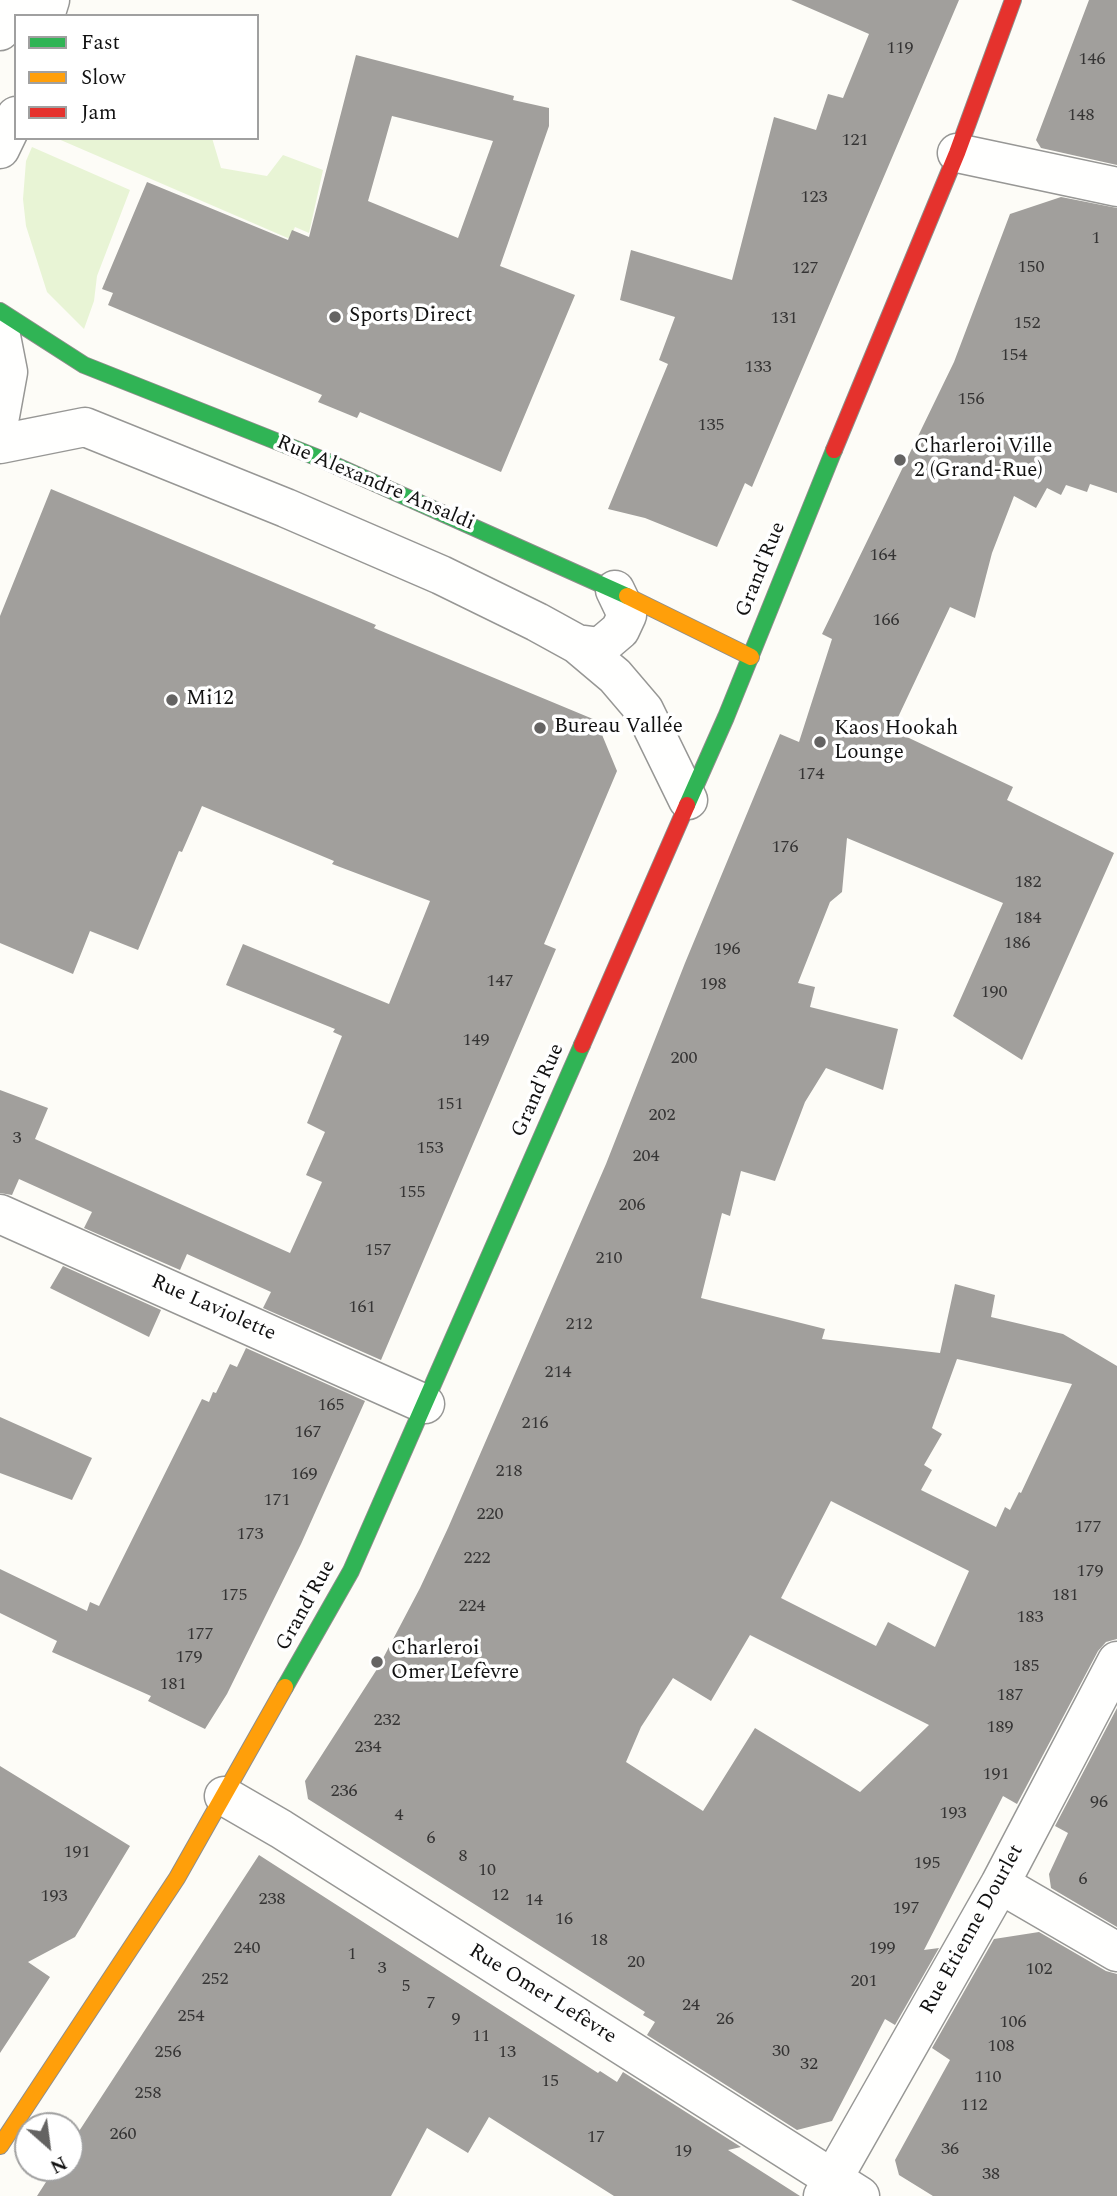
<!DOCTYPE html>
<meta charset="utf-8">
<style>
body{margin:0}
#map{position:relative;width:1117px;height:2196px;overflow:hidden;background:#fdfcf7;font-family:Spectral,serif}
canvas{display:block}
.legend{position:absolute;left:14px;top:14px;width:245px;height:126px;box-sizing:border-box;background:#fff;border:2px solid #a0a0a0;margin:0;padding:9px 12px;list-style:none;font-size:21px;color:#111}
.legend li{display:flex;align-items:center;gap:14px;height:35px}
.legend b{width:35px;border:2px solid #a0a0a0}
.north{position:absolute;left:14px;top:2112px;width:70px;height:70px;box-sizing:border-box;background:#fff;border:2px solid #a0a0a0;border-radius:50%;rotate:152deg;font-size:19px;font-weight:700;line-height:28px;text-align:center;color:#111}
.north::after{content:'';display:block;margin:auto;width:24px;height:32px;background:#646362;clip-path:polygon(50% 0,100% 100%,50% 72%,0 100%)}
</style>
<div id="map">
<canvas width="1117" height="2196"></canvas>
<ul class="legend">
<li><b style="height:9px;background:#30b455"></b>Fast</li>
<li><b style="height:9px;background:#ff9f0a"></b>Slow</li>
<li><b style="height:9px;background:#e5322d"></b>Jam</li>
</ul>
<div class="north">N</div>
</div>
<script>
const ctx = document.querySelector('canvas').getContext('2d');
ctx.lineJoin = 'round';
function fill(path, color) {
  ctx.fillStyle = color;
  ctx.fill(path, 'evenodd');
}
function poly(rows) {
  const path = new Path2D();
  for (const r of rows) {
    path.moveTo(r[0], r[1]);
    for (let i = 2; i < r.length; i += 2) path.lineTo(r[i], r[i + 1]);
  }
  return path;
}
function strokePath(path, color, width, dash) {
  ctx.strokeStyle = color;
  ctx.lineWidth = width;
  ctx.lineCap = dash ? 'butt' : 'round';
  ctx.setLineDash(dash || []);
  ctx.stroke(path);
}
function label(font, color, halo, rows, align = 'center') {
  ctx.font = font + ' Spectral,serif';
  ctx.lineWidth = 7;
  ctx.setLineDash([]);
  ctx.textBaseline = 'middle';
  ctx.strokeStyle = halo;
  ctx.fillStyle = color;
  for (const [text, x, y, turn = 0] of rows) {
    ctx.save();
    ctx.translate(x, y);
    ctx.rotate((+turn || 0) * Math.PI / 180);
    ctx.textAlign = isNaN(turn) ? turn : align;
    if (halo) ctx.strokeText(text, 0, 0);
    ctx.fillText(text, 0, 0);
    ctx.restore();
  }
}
fill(poly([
 [56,138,212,138,221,168,267,176,283,155,323,170,309,233,295,227,290,239],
 [32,147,130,190,97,276,94,301,84,329,47,292,26,226,23,199,26,161]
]), '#e8f4d5');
fill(poly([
 [791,0,959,0,752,487,745,483,717,547,645,518,608,509,668,364,659,360,675,317,620,300,631,250,732,280,774,117,816,130,828,94,843,98,869,34],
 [1089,0,1117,0,1117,165,1041,148,1036,140],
 [356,55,514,96,513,100,549,108,549,126,500,266,575,295,501,472,360,412,357,418,318,402,322,395,108,305,113,293,102,289,147,182,288,240,292,230,309,237],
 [392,116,493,141,458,238,368,201],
 [1061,197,1117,208,1117,493,1090,484,1087,492,1066,485,1061,495,1047,488,1036,508,1014,496,992,553,975,618,950,607,892,730,1013,787,1007,800,1114,853,1022,1060,953,1016,1003,903,847,838,842,892,830,902,798,983,815,987,810,1007,898,1029,883,1090,826,1068,805,1102,775,1181,741,1171,730,1216,722,1213,701,1298,825,1329,822,1339,940,1353,955,1284,995,1295,991,1317,1063,1334,1117,1366,1117,1639,1106,1642,1098,1651,1017,1804,1003,1796,924,1950,939,1948,895,2025,885,2019,832,2121,797,2130,647,2035,655,2022,643,2015,645,2012,308,1799,305,1781,379,1666,420,1588,448,1528,606,1164,685,963,780,734,799,742,832,639,822,634,954,362,1010,214],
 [957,1359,1072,1384,1021,1493,1019,1492,1010,1510,1005,1507,996,1527,921,1490,932,1470,924,1465,942,1434,932,1428],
 [831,1501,969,1571,935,1647,888,1622,876,1646,781,1598],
 [750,1635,929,1725,860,1792,755,1728,703,1811,626,1762,641,1727,673,1678,711,1701],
 [51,489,376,625,374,628,593,719,598,725,617,771,544,944,556,949,381,1360,263,1308,271,1292,187,1254,180,1270,84,1228,92,1212,19,1179,12,1195,0,1193,0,1090,48,1108,35,1139,290,1253,322,1182,306,1175,325,1132,307,1123,342,1036,333,1032,335,1029,226,985,243,944,389,1004,430,901,332,864,334,861,202,806,182,852,179,851,138,950,90,931,73,974,0,943,0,616],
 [63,1266,161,1310,149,1337,50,1288],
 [246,1348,365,1401,301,1544,227,1694,205,1729,148,1701,151,1696,52,1652,57,1641,0,1613,0,1569,87,1611,90,1602,99,1606,202,1399,209,1402,213,1392,216,1393,230,1364,237,1367],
 [0,1417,92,1458,72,1500,0,1473],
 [1117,1708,1117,1927,1051,1888,1049,1874,1068,1833,1055,1826],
 [0,1766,130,1846,75,1937,28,1962,50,1977,0,2053],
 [259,1855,598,2073,600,2071,617,2082,623,2072,741,2147,728,2150,800,2196,614,2196,489,2117,468,2153,427,2128,391,2196,37,2196,55,2168,70,2168,70,2145],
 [1039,1932,1106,1971,1117,1974,1117,2196,933,2196,899,2175,895,2160,950,2060,932,2048,994,1939]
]), '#a19f9c');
const street = poly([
 [45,16,50,0],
 [0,31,13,0],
 [0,149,16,116],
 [957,153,1117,187],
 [0,331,8,372,0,416],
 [0,444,85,427,286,508,441,575,537,622,577,644,615,676,644,710,688,800],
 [577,644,600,647,620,630,627,615,615,590],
 [0,1214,425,1404],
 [224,1796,281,1829,860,2196],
 [1000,1884,1117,1952],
 [823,2196,1000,1884,1117,1661]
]);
const fast = poly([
 [0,311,84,365,321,459,627,596],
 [687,805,726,717,834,450],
 [285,1687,351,1571,582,1045]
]);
const slow = poly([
 [627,596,751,657],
 [0,2146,177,1878,285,1687]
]);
const jam = poly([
 [834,450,957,153,1013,0],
 [582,1045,687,805]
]);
strokePath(street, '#979795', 41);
strokePath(fast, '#8e8d8b', 18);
strokePath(slow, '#8e8d8b', 18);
strokePath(jam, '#8e8d8b', 18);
strokePath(street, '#fffffe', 38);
strokePath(fast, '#30b455', 16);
strokePath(slow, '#ff9f0a', 16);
strokePath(jam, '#e5322d', 16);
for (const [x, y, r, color] of [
 [335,317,7,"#646362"],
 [900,460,7,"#646362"],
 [172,700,7,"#646362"],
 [540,728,7,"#646362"],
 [820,742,7,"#646362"],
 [377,1662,7,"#646362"]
]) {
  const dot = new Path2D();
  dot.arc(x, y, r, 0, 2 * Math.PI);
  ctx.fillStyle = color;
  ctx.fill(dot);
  strokePath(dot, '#fff', 2.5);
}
label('18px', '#353434', null, [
 ["119",900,49],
 ["146",1092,60],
 ["148",1081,116],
 ["121",855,141],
 ["123",814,198],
 ["1",1096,239],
 ["150",1031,268],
 ["127",805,269],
 ["131",784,319],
 ["152",1027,324],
 ["154",1014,356],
 ["133",758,368],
 ["156",971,400],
 ["135",711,426],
 ["164",883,556],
 ["166",886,621],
 ["174",811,775],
 ["176",785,848],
 ["182",1028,883],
 ["184",1028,919],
 ["186",1017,944],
 ["196",727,950],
 ["147",500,982],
 ["198",713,985],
 ["190",994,993],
 ["149",476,1041],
 ["200",684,1059],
 ["151",450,1105],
 ["202",662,1116],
 ["3",17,1139],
 ["153",430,1149],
 ["204",646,1157],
 ["155",412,1193],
 ["206",632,1206],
 ["157",378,1251],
 ["210",609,1259],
 ["161",362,1308],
 ["212",579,1325],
 ["214",558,1373],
 ["165",331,1406],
 ["216",535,1424],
 ["167",308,1433],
 ["218",509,1472],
 ["169",304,1475],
 ["171",277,1501],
 ["220",490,1515],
 ["177",1088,1528],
 ["173",250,1535],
 ["222",477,1559],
 ["179",1090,1572],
 ["175",234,1596],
 ["181",1065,1596],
 ["224",472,1607],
 ["183",1030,1618],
 ["177",200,1635],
 ["179",189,1658],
 ["185",1026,1667],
 ["181",173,1685],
 ["187",1010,1696],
 ["232",387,1721],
 ["189",1000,1728],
 ["234",368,1748],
 ["191",996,1775],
 ["236",344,1792],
 ["96",1099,1803],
 ["193",953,1814],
 ["4",399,1816],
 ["6",431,1839],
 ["191",77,1853],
 ["8",463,1857],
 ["195",927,1864],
 ["10",487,1871],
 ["6",1083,1880],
 ["12",500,1896],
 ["193",54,1897],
 ["238",272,1900],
 ["14",534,1901],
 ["197",906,1909],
 ["16",564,1920],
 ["18",599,1941],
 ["240",247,1949],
 ["199",882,1949],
 ["1",352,1955],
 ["20",636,1963],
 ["3",382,1969],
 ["102",1039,1970],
 ["252",215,1980],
 ["201",864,1982],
 ["5",406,1987],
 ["7",431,2004],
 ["24",691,2006],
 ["254",191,2017],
 ["9",456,2020],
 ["26",725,2020],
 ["106",1013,2023],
 ["11",481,2037],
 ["108",1001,2047],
 ["30",781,2052],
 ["256",168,2053],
 ["13",507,2053],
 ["32",809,2065],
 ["110",988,2078],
 ["15",550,2082],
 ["258",148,2094],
 ["112",974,2106],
 ["260",123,2135],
 ["17",596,2138],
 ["36",950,2150],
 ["19",683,2152],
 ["38",991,2175]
]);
label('21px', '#111', '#fff', [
 ["Sports Direct",349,317],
 ["Charleroi Ville",914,448],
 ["2 (Grand-Rue)",914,472],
 ["Mi12",186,700],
 ["Bureau Vallée",554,728],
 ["Kaos Hookah",834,730],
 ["Lounge",834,754],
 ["Charleroi",391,1650],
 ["Omer Lefèvre",391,1674]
], 'left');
label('21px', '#111', '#fff', [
 ["Rue Alexandre Ansaldi",375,484,23],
 ["Grand'Rue",762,570,-68],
 ["Grand'Rue",539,1091,-66],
 ["Rue Laviolette",213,1309,24],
 ["Grand'Rue",307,1606,-61],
 ["Rue Etienne Dourlet",973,1930,-61],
 ["Rue Omer Lefèvre",542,1995,32]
]);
</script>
